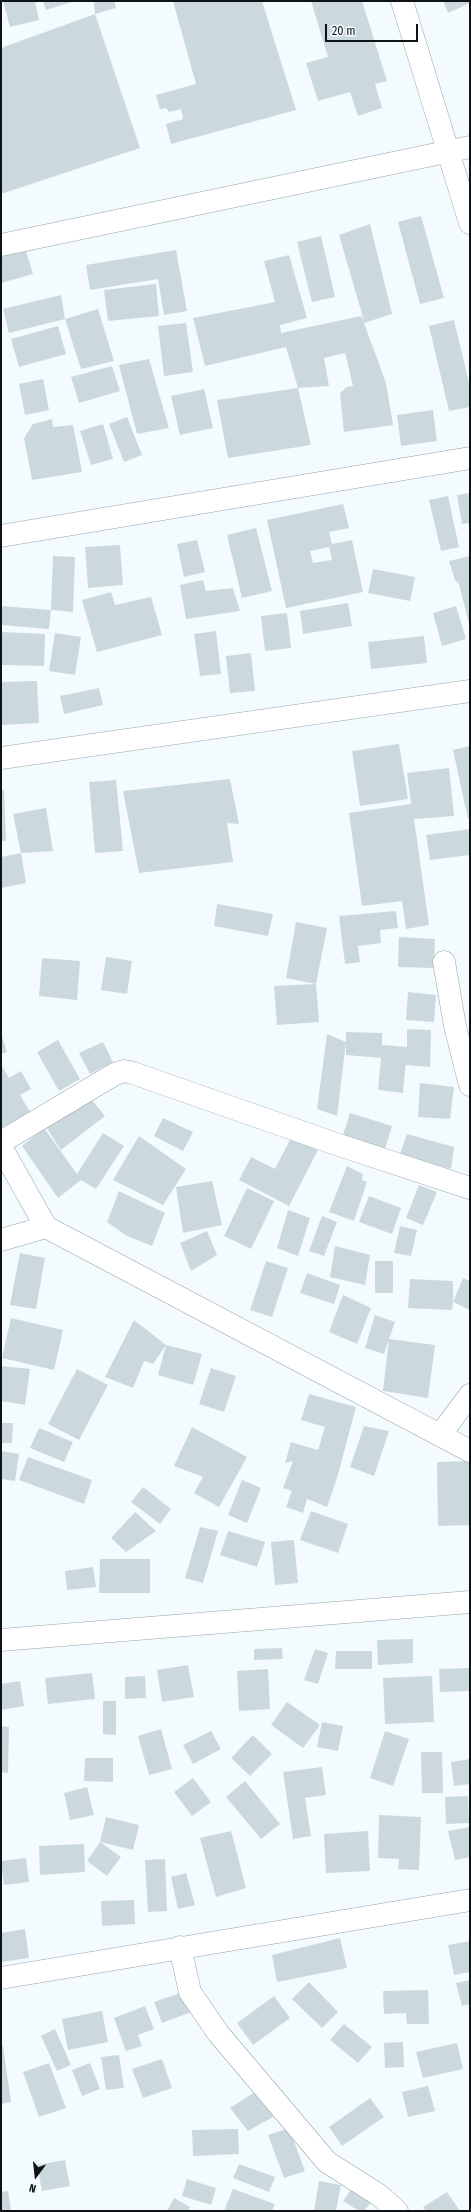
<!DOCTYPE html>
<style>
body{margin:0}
#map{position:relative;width:471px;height:2212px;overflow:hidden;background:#f3fbff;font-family:"Fira Sans Condensed",sans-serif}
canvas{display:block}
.frame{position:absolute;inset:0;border:2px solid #0e1315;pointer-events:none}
.north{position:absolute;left:16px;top:2156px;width:40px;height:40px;-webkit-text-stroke:3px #f3fbff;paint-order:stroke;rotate:195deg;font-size:11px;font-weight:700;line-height:16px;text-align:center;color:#0e1315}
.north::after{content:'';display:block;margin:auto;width:14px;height:18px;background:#0e1315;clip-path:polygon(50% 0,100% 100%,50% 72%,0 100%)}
.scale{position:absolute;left:325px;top:24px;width:93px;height:18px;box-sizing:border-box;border:2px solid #0e1315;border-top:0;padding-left:5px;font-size:12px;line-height:14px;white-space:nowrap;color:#0e1315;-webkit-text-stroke:3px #f3fbff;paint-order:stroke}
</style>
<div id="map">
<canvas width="471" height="2212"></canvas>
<div class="frame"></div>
<div class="north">N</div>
<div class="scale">20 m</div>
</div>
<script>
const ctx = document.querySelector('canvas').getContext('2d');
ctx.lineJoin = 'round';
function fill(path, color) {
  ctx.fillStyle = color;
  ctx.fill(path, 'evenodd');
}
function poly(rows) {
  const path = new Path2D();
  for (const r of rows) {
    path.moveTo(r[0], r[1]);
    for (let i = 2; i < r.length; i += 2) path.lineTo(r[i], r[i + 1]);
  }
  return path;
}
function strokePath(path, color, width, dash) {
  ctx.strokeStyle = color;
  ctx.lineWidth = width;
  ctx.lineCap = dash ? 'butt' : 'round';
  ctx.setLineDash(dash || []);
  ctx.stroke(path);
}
fill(poly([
 [3,1,35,1,39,20,10,27],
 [43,1,75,1,46,10],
 [94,1,114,1,116,8,95,14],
 [173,1,262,1,296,110,171,144,166,124,183,119,181,109,169,112,166,108,160,109,156,95,196,84],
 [311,1,362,1,387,81,375,84,382,108,358,116,350,92,318,101,306,63,328,57],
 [443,1,470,1,470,3,448,13],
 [95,14,140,148,1,194,1,48],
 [421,216,444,298,420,304,398,222],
 [370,224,392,314,364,323,386,383,393,425,344,432,340,393,347,387,353,386,345,353,324,358,329,386,298,388,311,445,228,458,217,400,298,388,286,347,205,366,193,318,275,302,264,261,289,255,307,318,280,325,281,333,361,316,364,321,339,235],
 [321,236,335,297,312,302,297,242],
 [25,248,33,274,1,283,1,255],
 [176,250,187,311,164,315,158,279,90,290,86,265],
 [156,284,159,316,108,321,104,290],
 [61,295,65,319,9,333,3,309],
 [98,309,114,361,81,369,65,319],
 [454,320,470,387,470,407,449,411,429,326],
 [186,323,193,372,164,376,158,326],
 [58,326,66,354,19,367,11,339],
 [149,359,169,428,137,434,119,365],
 [112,366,120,391,79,403,71,377],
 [43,379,49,410,25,415,19,384],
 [204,389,213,428,180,435,171,396],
 [433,410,437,441,401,446,397,415],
 [127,417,142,455,124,462,109,424],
 [52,419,53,427,73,425,82,472,32,480,24,438,33,424],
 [103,424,113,459,91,465,80,431],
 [470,493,470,523,462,524,457,495],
 [448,496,459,547,441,551,429,500],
 [343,504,349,528,329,532,332,544,352,540,363,592,286,608,267,520],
 [329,547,332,560,313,563,310,551],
 [256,528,272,591,242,598,227,535],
 [197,540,205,572,184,577,177,544],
 [120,545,123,585,88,588,85,547],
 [53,556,75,557,73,612,51,610,49,629,1,625,1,606,51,610],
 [470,556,470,624,469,624,459,584,455,580,449,561],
 [373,569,415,577,410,601,368,593],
 [203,580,206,591,233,588,240,611,186,619,180,585],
 [111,592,115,605,151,597,162,635,97,652,82,600],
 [348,603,352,626,303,634,300,611],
 [456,606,466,639,442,646,433,613],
 [287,613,291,648,265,651,261,616],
 [216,631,221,674,200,676,194,634],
 [1,632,45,634,44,666,1,665],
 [55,633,81,637,75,675,49,671],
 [424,636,427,663,371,669,368,642],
 [251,653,255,691,230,693,226,656],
 [37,681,39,723,1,725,1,682],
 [99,688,103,705,64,714,60,696],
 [399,744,408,799,360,806,352,751],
 [470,746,470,818,468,819,453,750],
 [449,768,454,816,414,819,429,925,406,929,402,901,362,906,349,813,411,804,407,773],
 [230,779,239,824,227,823,233,862,139,873,123,791],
 [116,780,123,851,95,853,89,782],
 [1,790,4,790,6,841,1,841],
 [46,808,53,851,21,853,26,883,1,888,1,857,21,853,13,814],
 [470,829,470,855,430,860,426,835],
 [217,904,273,914,268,936,214,926],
 [396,911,398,928,380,930,381,943,358,946,360,962,345,964,339,916],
 [296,922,327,928,316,984,286,978],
 [399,937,435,939,434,968,398,967],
 [106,957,132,961,127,994,101,990],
 [42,958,80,961,77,1000,39,996],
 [316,984,319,1022,277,1025,274,986],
 [408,992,436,995,434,1022,406,1020],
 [407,1029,431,1030,430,1067,406,1065,406,1061,403,1093,378,1090,381,1058,346,1055,346,1032,382,1033,382,1045,407,1047],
 [1,1033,7,1052,1,1054],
 [327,1034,346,1042,337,1116,317,1109],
 [58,1040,80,1079,59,1091,37,1052],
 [103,1042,113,1062,90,1074,79,1053],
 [2,1066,9,1078,21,1071,31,1089,20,1095,33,1117,6,1133,1,1125],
 [420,1083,454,1087,450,1119,418,1117],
 [88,1095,105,1116,61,1150,42,1121],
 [350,1113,392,1126,385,1149,343,1135],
 [163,1118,193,1132,183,1151,154,1136],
 [44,1128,77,1174,103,1133,124,1146,96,1189,81,1180,58,1198,22,1146],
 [295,1130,318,1150,289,1206,239,1180,251,1157,275,1169],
 [407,1134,454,1147,451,1169,400,1154],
 [139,1136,186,1169,163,1205,113,1180],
 [347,1166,363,1174,362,1180,367,1182,354,1221,329,1212],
 [212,1181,222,1225,183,1233,176,1187],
 [419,1185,437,1192,423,1225,406,1218],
 [247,1188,274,1201,251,1249,224,1236],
 [119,1191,165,1213,152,1246,127,1236,107,1222],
 [369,1196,401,1208,392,1234,359,1222],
 [288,1210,310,1218,298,1256,277,1248],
 [322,1216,337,1222,324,1256,309,1251],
 [400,1226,417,1230,411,1256,394,1253],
 [207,1231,217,1255,191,1271,180,1243],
 [335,1246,370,1255,365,1285,330,1277],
 [20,1253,45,1258,36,1309,10,1305],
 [266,1261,288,1268,272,1317,250,1310],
 [375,1261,393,1261,393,1293,375,1293],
 [307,1273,340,1285,334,1304,300,1293],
 [463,1278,470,1281,470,1310,453,1302,452,1310,408,1308,410,1279,453,1281,453,1302],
 [343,1295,371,1308,357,1344,329,1332],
 [375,1315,395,1322,389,1339,435,1345,428,1398,383,1391,389,1339,384,1354,365,1348],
 [11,1318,63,1330,54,1370,2,1358],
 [134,1320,166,1345,202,1354,193,1385,158,1375,166,1345,153,1364,144,1361,133,1388,105,1377],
 [1,1366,30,1369,25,1405,1,1401],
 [211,1368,236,1376,224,1412,199,1404],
 [77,1369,108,1385,79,1440,48,1424],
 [309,1394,356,1407,337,1478,327,1507,307,1499,303,1513,286,1507,292,1491,283,1488,293,1461,285,1463,291,1442,318,1450,325,1427,301,1420],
 [1,1423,13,1423,12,1443,1,1443],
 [364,1426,389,1431,374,1476,350,1467],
 [192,1427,247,1457,219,1507,194,1493,203,1477,174,1466],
 [39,1428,73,1442,64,1462,30,1448],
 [1,1451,19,1454,15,1481,1,1479],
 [28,1457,92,1480,84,1504,19,1480],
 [470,1461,470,1525,438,1526,437,1462],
 [242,1480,261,1488,247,1523,228,1515],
 [143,1487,171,1509,160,1524,131,1502],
 [311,1511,348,1524,338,1553,300,1540],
 [135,1512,156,1531,126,1552,111,1538],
 [200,1527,218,1531,203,1583,185,1578],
 [228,1531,265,1542,257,1567,220,1555],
 [294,1540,298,1583,275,1585,271,1542],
 [100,1559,150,1559,150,1593,99,1593],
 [93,1567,96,1587,67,1590,65,1571],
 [413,1639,413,1663,378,1665,377,1640],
 [282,1648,283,1659,254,1660,254,1649],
 [315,1649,328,1653,318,1684,304,1680],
 [336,1651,372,1651,372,1669,335,1669],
 [188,1665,194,1697,162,1702,157,1670],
 [470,1668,470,1691,440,1692,439,1669],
 [268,1669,270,1709,239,1711,237,1671],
 [92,1673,95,1699,48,1704,45,1678],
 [145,1676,146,1698,125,1699,125,1677],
 [432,1676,434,1722,385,1724,383,1678],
 [20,1681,24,1706,1,1710,1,1684],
 [103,1701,116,1701,116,1735,103,1734],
 [287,1702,320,1725,303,1748,271,1725],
 [322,1722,343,1726,338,1751,317,1747],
 [1,1726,9,1727,8,1773,1,1772],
 [161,1729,172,1769,149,1775,138,1736],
 [211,1731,221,1749,193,1764,183,1745],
 [385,1731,409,1739,393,1786,370,1778],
 [253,1735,272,1754,250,1776,231,1758],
 [421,1752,442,1752,443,1793,422,1793],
 [85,1758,113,1758,113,1782,84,1781],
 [470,1759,470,1784,454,1786,451,1762],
 [322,1767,326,1795,305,1798,311,1836,293,1839,283,1772],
 [193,1778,211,1802,192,1816,174,1792],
 [245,1781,280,1824,261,1839,226,1797],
 [87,1787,94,1815,70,1820,64,1793],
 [468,1796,469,1823,446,1824,445,1797],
 [379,1815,421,1817,419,1870,398,1869,399,1859,378,1858],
 [106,1817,139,1825,133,1850,100,1842,121,1857,107,1876,87,1861,100,1842],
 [470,1827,470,1857,455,1860,448,1831],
 [231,1831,246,1888,216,1897,200,1838],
 [368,1831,370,1871,326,1873,324,1834],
 [84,1844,85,1872,40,1875,39,1846],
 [26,1858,29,1882,4,1885,1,1861],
 [165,1859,167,1911,148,1912,145,1860],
 [186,1873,195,1905,178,1909,171,1877],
 [134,1900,135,1924,102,1926,101,1901],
 [25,1929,29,1958,1,1962,1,1933],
 [340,1938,347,1968,277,1982,272,1955],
 [470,1941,470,1972,454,1975,448,1945],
 [470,1980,470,2004,462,2006,456,1983],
 [309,1982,338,2012,322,2028,292,1999],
 [428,1990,429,2024,407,2024,406,2013,384,2014,383,1991],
 [183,1992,191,2012,162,2023,154,2002],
 [274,1996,290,2018,253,2045,237,2023],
 [145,2006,154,2029,138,2035,142,2046,126,2051,114,2018],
 [102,2011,108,2042,68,2050,62,2019],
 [344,2024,372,2047,358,2063,330,2040],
 [55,2029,71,2065,57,2071,41,2036],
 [403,2042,404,2067,385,2068,384,2043],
 [457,2043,463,2069,423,2078,416,2052],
 [1,2046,3,2046,11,2102,1,2104],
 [119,2055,124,2088,106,2090,101,2057],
 [162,2059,172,2088,143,2098,132,2069],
 [49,2063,66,2108,39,2117,23,2072],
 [90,2063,100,2089,82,2096,72,2070],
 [428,2086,435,2111,408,2117,402,2092],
 [258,2090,273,2117,248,2131,230,2108],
 [370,2098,384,2117,342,2146,329,2127],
 [289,2128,305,2171,284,2178,268,2135],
 [238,2129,239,2154,193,2156,192,2130],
 [65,2160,70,2186,42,2191,37,2165],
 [239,2164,275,2177,269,2192,233,2178],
 [187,2179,216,2188,211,2205,182,2196],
 [319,2181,341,2185,336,2211,314,2211],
 [355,2184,374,2198,364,2211,359,2211,343,2201],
 [233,2189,275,2204,272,2211,224,2211],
 [8,2191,11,2211,1,2211,1,2192],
 [447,2192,460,2211,426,2211,423,2207],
 [174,2198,190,2207,188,2211,167,2211]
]), '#cbd9df');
const minor = poly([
 [402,1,470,223],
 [1,245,470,147],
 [1,536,470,458],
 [1,758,470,691],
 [444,962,455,1026,470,1085],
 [1,1142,115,1074,124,1071,133,1073,336,1144,470,1188],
 [1,1147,46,1227,470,1451],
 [1,1240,46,1227],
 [440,1435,470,1395],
 [1,1640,470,1602],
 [180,1947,190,1992,218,2033,327,2162,379,2195,397,2211],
 [1,1978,470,1900]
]);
strokePath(minor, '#96a3a9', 23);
strokePath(minor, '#fff', 22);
</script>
